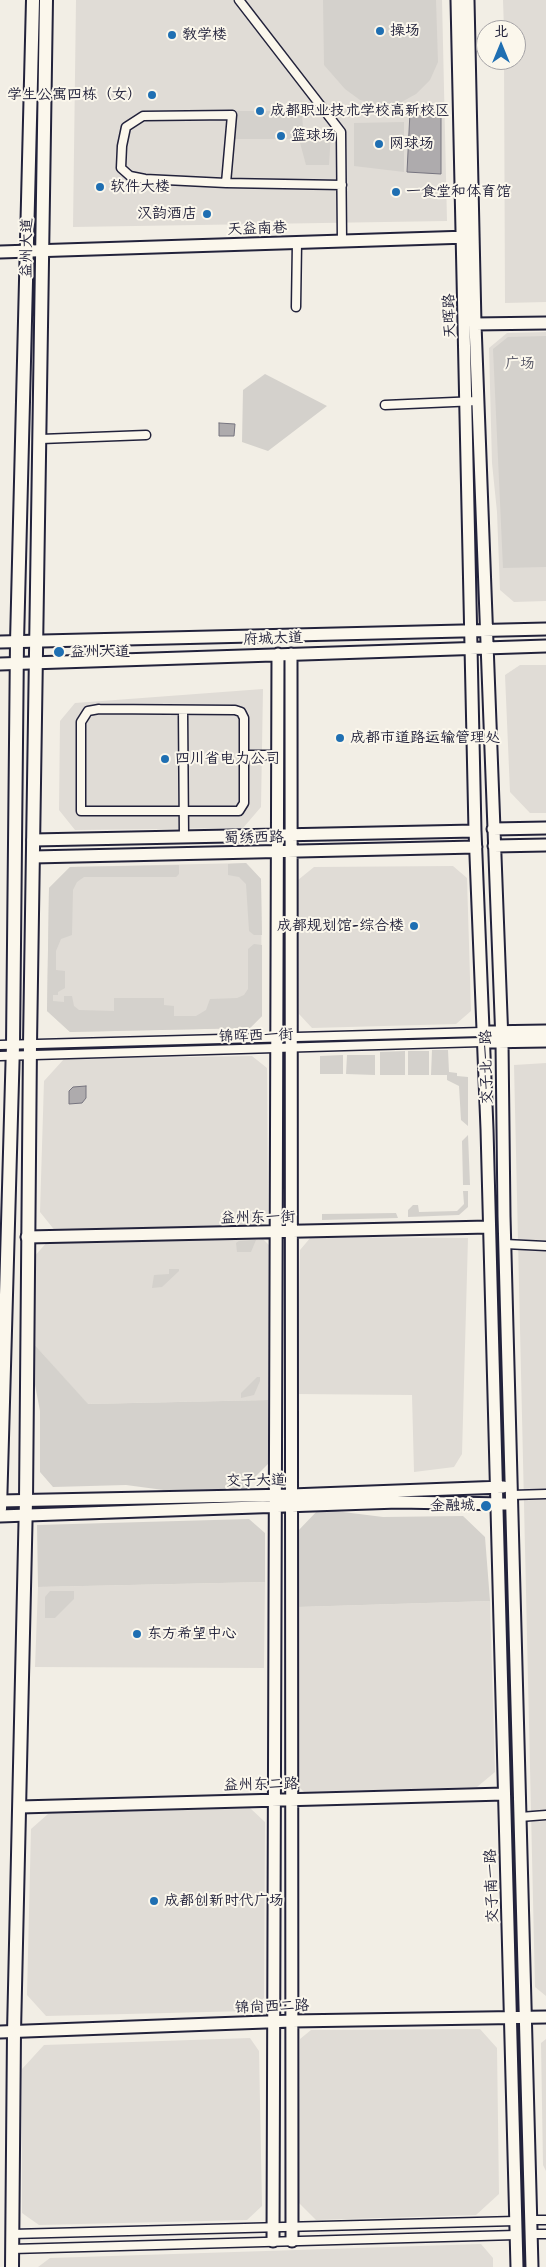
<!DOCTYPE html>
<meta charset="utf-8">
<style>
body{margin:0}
#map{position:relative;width:546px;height:2267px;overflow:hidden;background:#f2eee5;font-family:"Shantell Sans","LXGW WenKai TC",sans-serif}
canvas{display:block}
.north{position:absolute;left:476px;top:20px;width:50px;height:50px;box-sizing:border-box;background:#fbf7ec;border:1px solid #a4a2a5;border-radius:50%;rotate:0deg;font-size:14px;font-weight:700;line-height:20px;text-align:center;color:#22223b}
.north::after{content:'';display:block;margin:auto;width:18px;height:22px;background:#1f6fb2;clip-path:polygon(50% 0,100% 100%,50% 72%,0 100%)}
</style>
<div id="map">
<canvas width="546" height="2267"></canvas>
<div class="north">北</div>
</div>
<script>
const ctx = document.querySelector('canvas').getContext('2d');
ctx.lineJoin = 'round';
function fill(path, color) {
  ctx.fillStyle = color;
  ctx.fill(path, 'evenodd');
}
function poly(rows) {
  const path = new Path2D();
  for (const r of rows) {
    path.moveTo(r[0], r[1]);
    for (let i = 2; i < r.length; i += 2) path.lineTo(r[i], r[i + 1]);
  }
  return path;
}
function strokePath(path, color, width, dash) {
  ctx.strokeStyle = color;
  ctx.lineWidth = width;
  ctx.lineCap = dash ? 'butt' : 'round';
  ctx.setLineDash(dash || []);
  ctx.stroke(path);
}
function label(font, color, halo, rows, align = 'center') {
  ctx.font = font + ' "Shantell Sans","LXGW WenKai TC",sans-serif';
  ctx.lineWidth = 4;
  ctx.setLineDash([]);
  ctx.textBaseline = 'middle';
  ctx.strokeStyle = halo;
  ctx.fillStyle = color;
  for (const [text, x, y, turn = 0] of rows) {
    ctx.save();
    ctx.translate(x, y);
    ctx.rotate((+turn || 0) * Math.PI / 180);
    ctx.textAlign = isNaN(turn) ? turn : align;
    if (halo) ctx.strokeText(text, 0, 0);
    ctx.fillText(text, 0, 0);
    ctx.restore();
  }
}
fill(poly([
 [76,0,442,0,447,221,73,227],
 [503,0,546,0,546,302,505,303,504,60,516,60,516,30,504,30],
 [546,332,546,601,514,602,500,590,497,512,492,463,489,348,507,333],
 [520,665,546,665,546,813,530,813,510,792,505,675],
 [263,689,261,807,243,828,75,830,59,810,60,721,75,703],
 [246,863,261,879,262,1016,250,1028,70,1032,47,1011,49,888,70,867],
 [453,866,467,878,471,1011,456,1024,312,1028,299,1014,298,880,314,867],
 [252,1056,267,1068,268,1216,261,1225,56,1232,40,1212,44,1081,64,1059],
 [546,1063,546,1996,535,1987,514,1065],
 [260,1236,270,1246,268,1400,87,1404,33,1343,33,1258,48,1241],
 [311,1237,468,1238,462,1454,454,1467,414,1472,412,1395,297,1394,300,1250],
 [265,1582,264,1668,35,1667,38,1587],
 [490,1601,495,1772,477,1787,304,1792,296,1784,298,1607],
 [250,1808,265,1822,264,1998,248,2011,46,2016,27,1995,31,1829,48,1814],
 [480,2029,497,2048,499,2194,476,2215,316,2220,298,2202,300,2039,311,2030],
 [250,2038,259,2051,262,2206,247,2220,39,2225,22,2213,22,2069,44,2045],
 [546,2039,546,2171,543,2165,541,2043],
 [481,2244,493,2258,493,2267,38,2267,50,2258]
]), '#e0dcd6');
fill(poly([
 [323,0,436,0,438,62,430,80,416,94,398,104,376,104,360,100,345,89,324,65],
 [232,111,302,111,303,130,331,133,329,165,306,165,299,139,230,139],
 [404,122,404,172,354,166,354,123],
 [546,336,546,567,503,568,493,349,508,337],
 [265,374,327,406,268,451,242,442,243,390],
 [246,863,261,879,262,935,254,935,249,931,246,884,239,877,228,875,228,864],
 [179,865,179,874,176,877,84,877,77,882,73,890,72,935,61,939,56,951,56,970,65,971,65,988,58,992,58,995,53,995,53,1001,64,1002,64,996,72,996,74,1006,79,1010,114,1011,114,998,164,998,164,1005,174,1006,174,1016,196,1016,206,1010,210,999,237,998,244,995,248,989,248,949,254,944,262,945,262,1016,250,1028,70,1032,47,1011,49,888,70,867],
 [432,1050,448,1050,449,1072,457,1073,457,1076,468,1077,468,1126,461,1120,459,1086,447,1080,447,1075,431,1075],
 [405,1051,405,1075,380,1075,380,1052],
 [408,1051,429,1051,429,1075,408,1075],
 [343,1055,343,1074,320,1074,320,1056],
 [347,1055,375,1055,375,1075,346,1074],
 [468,1135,470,1185,463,1185,462,1141],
 [463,1191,468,1191,468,1207,459,1215,408,1217,408,1210,413,1205,418,1205,419,1212,457,1211,464,1204],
 [396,1213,398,1218,322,1220,322,1214],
 [256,1240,251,1252,237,1252,236,1243,239,1241],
 [169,1269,179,1269,179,1271,162,1287,152,1288,154,1275,169,1274],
 [33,1343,88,1404,268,1400,270,1462,244,1488,171,1491,126,1485,53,1487,40,1472,40,1411,35,1385],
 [257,1377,260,1377,260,1381,254,1395,241,1398,241,1393],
 [319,1509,383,1517,463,1516,485,1537,490,1601,298,1607,296,1533],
 [249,1519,265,1533,265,1582,38,1587,37,1525],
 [50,1591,74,1591,74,1599,55,1618,45,1618,45,1597]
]), '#d4d1cc');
const water = poly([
 [410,112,441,113,441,174,407,172,410,112],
 [219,423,235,424,234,436,219,436,219,423],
 [86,1086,86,1098,82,1103,69,1104,69,1091,73,1087,86,1086]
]);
fill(water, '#aeabad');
strokePath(water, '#76747f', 1);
const street = poly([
 [239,0,341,132,342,241],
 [226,183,232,115,143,116,126,127,122,146,121,168,130,176,145,179,226,183,342,185],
 [296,307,297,243],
 [385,405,477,401],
 [41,439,146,435],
 [99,709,235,710,241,712,244,718,244,803,239,811,81,811,81,722,88,711,99,709],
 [183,710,184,838],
 [244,755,279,755],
 [0,1045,482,1032],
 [0,1056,482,1042],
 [505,1244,546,1246],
 [512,1495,546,1494],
 [520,1817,546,1815],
 [531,2220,546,2220],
 [12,2234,516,2221],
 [531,2234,546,2234],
 [12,2249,516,2235]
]);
const secondary = poly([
 [457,0,475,831,487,1129,517,2267],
 [468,0,475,324,502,1042,504,1216,532,2267],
 [0,252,468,237],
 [475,324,546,323],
 [0,642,546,629],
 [291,654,292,2241],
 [0,664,546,646],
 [493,829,546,828],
 [33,840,475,831],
 [494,846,546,845],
 [33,857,476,847],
 [482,1032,546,1031],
 [482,1042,546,1041],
 [27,1237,489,1227],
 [0,1501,291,1495,503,1487],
 [0,1516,398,1502,505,1504],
 [20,1807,504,1794],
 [0,2032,292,2021,546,2017],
 [273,2241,278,654]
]);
const primary = poly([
 [0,1509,13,1045,17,642,33,0],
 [12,2267,14,2032,26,1500,30,1044,46,0]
]);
strokePath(street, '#22223b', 11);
strokePath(secondary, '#22223b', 15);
strokePath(primary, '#22223b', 16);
strokePath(street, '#fbf7ec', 8);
strokePath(secondary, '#fbf7ec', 11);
strokePath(primary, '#fbf7ec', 12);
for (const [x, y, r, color] of [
 [380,31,5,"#1f6fb2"],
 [172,35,5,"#1f6fb2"],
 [152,95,5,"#1f6fb2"],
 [260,111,5,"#1f6fb2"],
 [281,136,5,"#1f6fb2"],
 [379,144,5,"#1f6fb2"],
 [100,187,5,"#1f6fb2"],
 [396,192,5,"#1f6fb2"],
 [207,214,5,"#1f6fb2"],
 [59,652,6,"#1f6fb2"],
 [340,738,5,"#1f6fb2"],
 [165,759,5,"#1f6fb2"],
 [414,926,5,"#1f6fb2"],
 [486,1506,6,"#1f6fb2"],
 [137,1634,5,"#1f6fb2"],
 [154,1901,5,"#1f6fb2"]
]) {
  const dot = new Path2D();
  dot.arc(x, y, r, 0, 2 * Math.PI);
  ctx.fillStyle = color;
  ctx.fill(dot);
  strokePath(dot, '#fbf7ec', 2);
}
label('15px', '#22223b', '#fbf7ec', [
 ["操场",390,31],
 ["教学楼",182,35],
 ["学生公寓四栋（女）",142,95,"right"],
 ["成都职业技术学校高新校区",270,111],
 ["篮球场",291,136],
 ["网球场",389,144],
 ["软件大楼",110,187],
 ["一食堂和体育馆",406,192],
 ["汉韵酒店",197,214,"right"],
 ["益州大道",70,652],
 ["成都市道路运输管理处",350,738],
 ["四川省电力公司",175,759],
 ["成都规划馆-综合楼",404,926,"right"],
 ["金融城",475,1506,"right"],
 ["东方希望中心",147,1634],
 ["成都创新时代广场",164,1901]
], 'left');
label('15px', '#22223b', '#fbf7ec', [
 ["天益南巷",257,229,-2],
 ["益州大道",27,248,-89],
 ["天晖路",450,316,-92],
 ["府城大道",273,639,-2],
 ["蜀绣西路",254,838,-1],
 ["锦晖西一街",256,1036,-2],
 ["交子北一路",487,1067,-91],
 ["益州东一街",258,1218,-1],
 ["交子大道",256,1481,-1],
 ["益州东二路",261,1785,-1],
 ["交子南一路",492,1886,-92],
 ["锦尚西二路",272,2007,-2]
]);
label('15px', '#575766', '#fbf7ec', [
 ["广场",520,364]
]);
</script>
